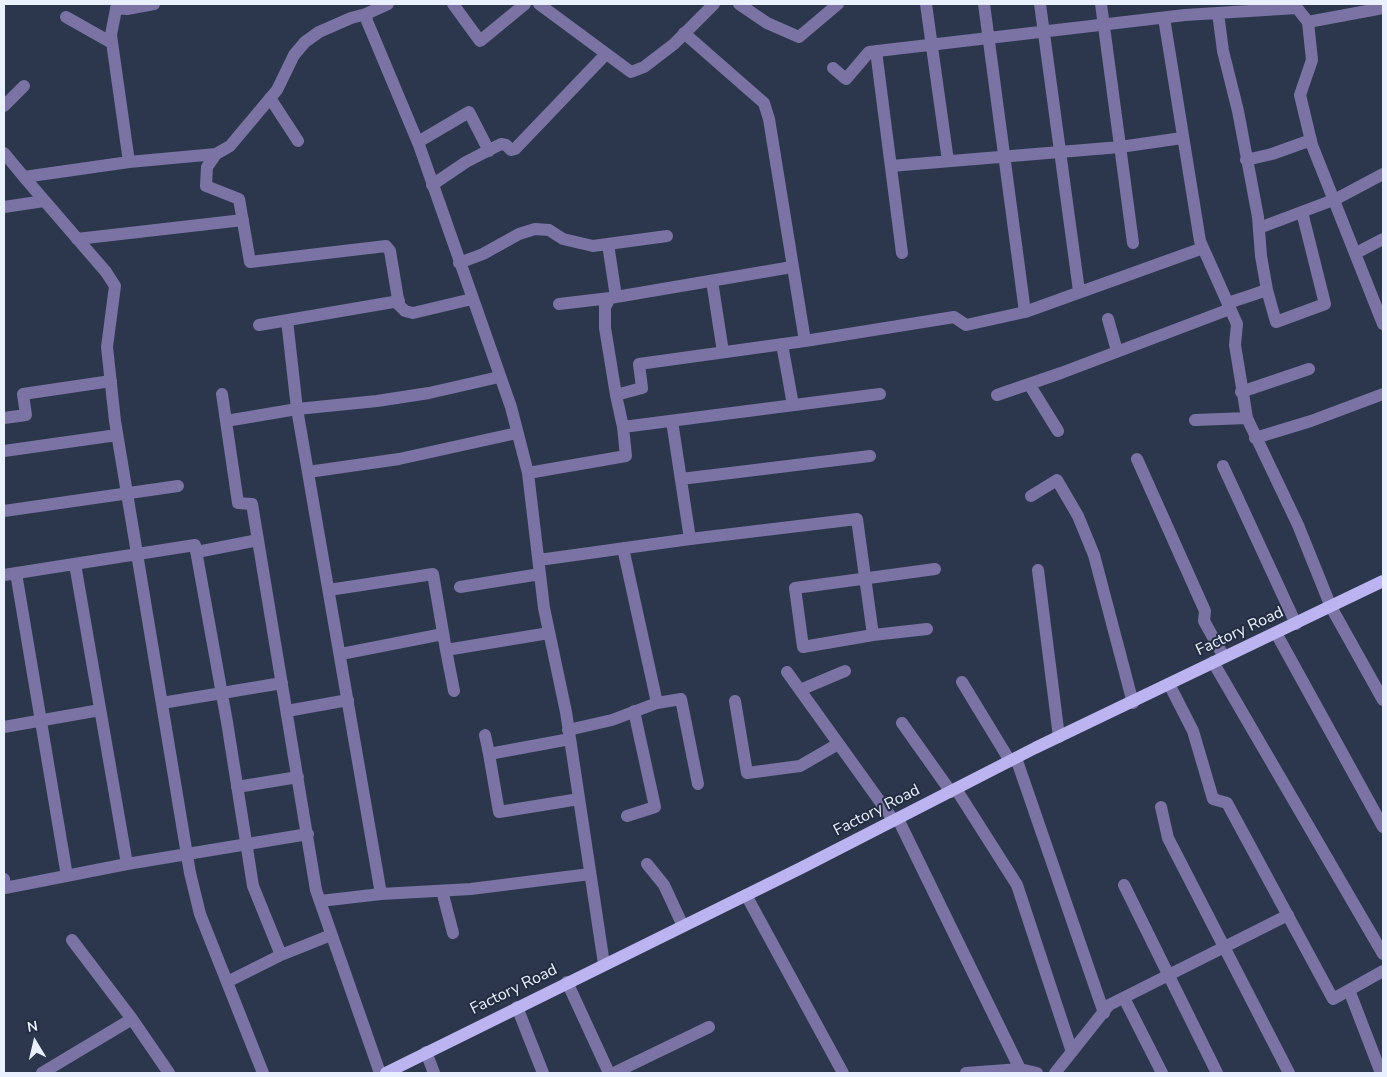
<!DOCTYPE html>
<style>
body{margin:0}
#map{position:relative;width:1387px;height:1077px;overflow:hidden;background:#2c374d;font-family:"Nunito Sans",sans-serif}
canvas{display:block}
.frame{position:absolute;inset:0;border:5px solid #e9f0ff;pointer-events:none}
.north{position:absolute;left:10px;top:1017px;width:50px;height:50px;-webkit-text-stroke:4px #232d42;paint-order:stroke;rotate:351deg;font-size:14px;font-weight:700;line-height:20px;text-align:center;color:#e9f0ff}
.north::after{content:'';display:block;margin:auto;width:18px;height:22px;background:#e9f0ff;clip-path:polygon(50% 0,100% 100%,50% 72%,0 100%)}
</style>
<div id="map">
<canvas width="1387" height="1077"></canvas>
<div class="frame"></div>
<div class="north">N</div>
</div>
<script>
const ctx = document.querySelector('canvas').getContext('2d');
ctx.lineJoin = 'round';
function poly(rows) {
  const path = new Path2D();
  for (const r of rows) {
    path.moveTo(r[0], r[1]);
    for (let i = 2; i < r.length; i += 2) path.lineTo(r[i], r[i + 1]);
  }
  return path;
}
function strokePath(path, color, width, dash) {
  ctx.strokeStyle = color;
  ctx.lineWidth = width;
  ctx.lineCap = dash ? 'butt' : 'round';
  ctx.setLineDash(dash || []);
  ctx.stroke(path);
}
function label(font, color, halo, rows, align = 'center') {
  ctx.font = font + ' "Nunito Sans",sans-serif';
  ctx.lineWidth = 4;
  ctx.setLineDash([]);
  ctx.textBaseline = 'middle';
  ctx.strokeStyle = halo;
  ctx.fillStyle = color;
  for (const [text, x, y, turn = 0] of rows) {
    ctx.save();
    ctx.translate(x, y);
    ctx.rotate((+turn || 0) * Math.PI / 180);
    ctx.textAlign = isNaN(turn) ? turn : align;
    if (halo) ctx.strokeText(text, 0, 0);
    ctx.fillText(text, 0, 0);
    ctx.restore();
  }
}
strokePath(poly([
 [117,4,111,35,129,162,216,154,230,146,277,90,294,55,305,42,319,32,351,18,366,14],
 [388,4,366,14,367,21,419,145,511,407,528,473,544,608,566,712,604,964],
 [453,4,480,41,525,4],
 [539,4,631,72,644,67,674,44,714,4],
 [739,4,767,23,799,37,838,4],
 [926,4,948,161],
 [984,4,1025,312],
 [1040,4,1079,291],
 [1101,4,1133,243],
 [116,8,127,9,154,4],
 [1218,13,1223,51,1238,111,1258,217,1261,256,1267,290,1228,303],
 [66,17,112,43],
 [1164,18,1200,241,1237,324,1235,345,1247,418],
 [1308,22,1312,60,1300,95,1312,145,1383,324],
 [684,33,764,103,769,119,805,341,639,364,642,388,616,395,605,328,605,307,610,298,792,267],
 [876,51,902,253],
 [833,68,846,79,869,52,1185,15,1297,8,1308,22,1383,8],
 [270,98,298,141],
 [4,106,24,86],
 [418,142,469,112,489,151],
 [4,153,24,177,129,162],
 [216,154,207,167,206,186,239,199,250,262,386,246,390,251,399,305,405,311,413,313,472,299],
 [1246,160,1272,154,1311,140],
 [891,166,1120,147,1182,138],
 [24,177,106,272,115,286,107,347,115,421,190,873,200,914,263,1073],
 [432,185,466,162,501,144,506,145,511,150,515,149,605,55],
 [4,207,44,201],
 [1259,228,1336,199,1383,174],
 [77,239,243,220],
 [608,244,616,297],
 [1356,253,1383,239],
 [459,263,483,254,519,234,535,229,549,230,563,239,593,246,667,236],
 [712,281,723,352],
 [1267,290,1276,322,1325,304,1302,212],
 [559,304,610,298],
 [1108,319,1117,351],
 [287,320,297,409,377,401,429,393,499,377],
 [259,325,399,301],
 [805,341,954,317,966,325,1025,312,1203,248],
 [782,344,793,405],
 [1029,384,1058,431],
 [1241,392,1309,369],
 [222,394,238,503,252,504,316,890,380,1073],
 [616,395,623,427,880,394],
 [997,395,1061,373,1230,309],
 [4,418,26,415,23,394,111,381],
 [1195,420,1247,418,1298,525,1331,607,1383,700],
 [226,421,297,409,381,894,471,889,590,874],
 [1255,438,1311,421,1383,394],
 [4,451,117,435],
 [1137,459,1205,611,1204,621,1224,657],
 [1223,466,1296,624],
 [308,472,399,459,517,433],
 [528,473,626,456,623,427],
 [681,479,870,456],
 [1031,496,1057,480,1078,516,1094,555,1133,703],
 [4,511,178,486],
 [690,539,857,519,873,635,927,629],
 [197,552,258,540],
 [539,560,690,539,672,421],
 [75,564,127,864,308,834],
 [1038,570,1059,737],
 [16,573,67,876],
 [4,575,195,545,227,722,253,886,281,955,227,982],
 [460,587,540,574],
 [329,590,433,574,446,650],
 [1276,633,1383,827],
 [873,635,803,647,795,588,935,569],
 [341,654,443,634],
 [1213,662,1383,954],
 [787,672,894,821],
 [962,682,1010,761],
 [1169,684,1193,731,1213,799,1227,803,1333,999,1383,971],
 [800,690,845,671],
 [454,691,446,650,549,633],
 [735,701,747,773,800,766,838,744],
 [162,703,282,683],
 [657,703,681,699,698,784],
 [287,711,348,700],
 [902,723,951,792],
 [4,727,100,710],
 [568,730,612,720,657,703,623,548],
 [485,735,489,754],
 [570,739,489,754,499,812,579,799],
 [1016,758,1104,1013],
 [237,787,298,777],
 [956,789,1017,885,1072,1052],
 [1161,807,1168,838,1289,1073],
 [627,816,655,807,634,711],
 [898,819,1020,1069],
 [647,864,664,885,683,926],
 [4,879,5,888,127,864],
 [1124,885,1217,1073],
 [442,891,453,933],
 [746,895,843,1073],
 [320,901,381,894],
 [72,940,132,1019,169,1073],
 [281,955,331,935],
 [567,982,609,1073],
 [1349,990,1381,1073],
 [1124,998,1162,1073],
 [517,1007,543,1073],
 [426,1052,434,1073],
 [42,1073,132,1019],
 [614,1073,709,1027],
 [966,1073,1020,1069,1037,1073],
 [1055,1073,1109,1005,1288,915]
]), '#7a73a4', 12);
strokePath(poly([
 [386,1073,801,868,1035,748,1383,581]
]), '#bcb4f1', 12);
label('16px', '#e9f0ff', '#232d42', [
 ["Factory Road",1240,632,-25],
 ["Factory Road",877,811,-27],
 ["Factory Road",514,990,-26]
]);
</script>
